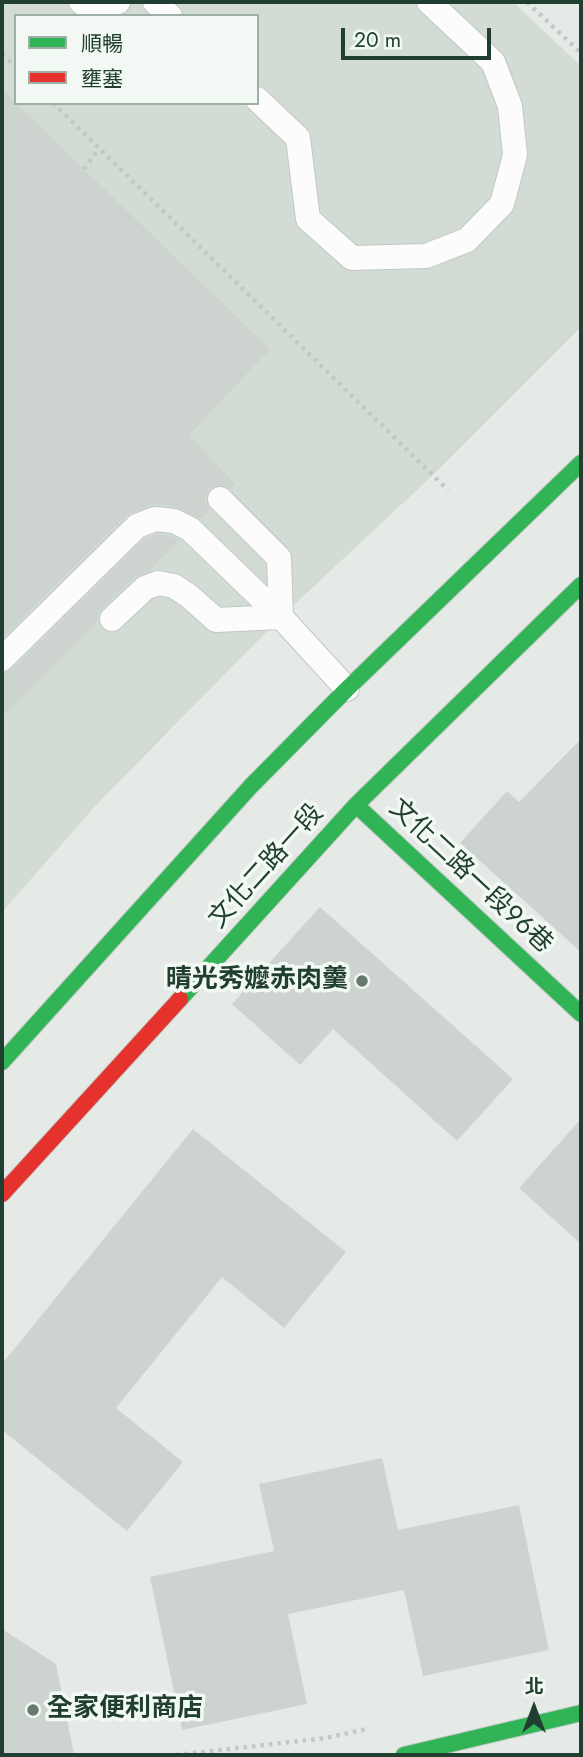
<!DOCTYPE html>
<meta charset="utf-8">
<style>
body{margin:0}
#map{position:relative;width:583px;height:1757px;overflow:hidden;background:#e5eae6;font-family:Jost,"Noto Sans TC",sans-serif}
canvas{display:block}
.frame{position:absolute;inset:0;border:4px solid #213f30;pointer-events:none}
.legend{position:absolute;left:14px;top:14px;width:245px;height:91px;box-sizing:border-box;background:#f2f9f4;border:2px solid #9eafa6;margin:0;padding:9px 12px;list-style:none;font-size:21px;color:#213f30}
.legend li{display:flex;align-items:center;gap:14px;height:35px}
.legend b{width:35px;border:2px solid #9eafa6}
.north{position:absolute;left:499px;top:1673px;width:70px;height:70px;-webkit-text-stroke:5px #f2f9f4;paint-order:stroke;rotate:0deg;font-size:19px;font-weight:700;line-height:28px;text-align:center;color:#213f30}
.north::after{content:'';display:block;margin:auto;width:24px;height:32px;background:#213f30;clip-path:polygon(50% 0,100% 100%,50% 72%,0 100%)}
.scale{position:absolute;left:341px;top:28px;width:150px;height:32px;box-sizing:border-box;border:4px solid #213f30;border-top:0;padding-left:9px;font-size:21px;line-height:24px;white-space:nowrap;color:#213f30;-webkit-text-stroke:5px #f2f9f4;paint-order:stroke}
</style>
<div id="map">
<canvas width="583" height="1757"></canvas>
<div class="frame"></div>
<ul class="legend">
<li><b style="height:9px;background:#30b455"></b>順暢</li>
<li><b style="height:9px;background:#e5322d"></b>壅塞</li>
</ul>
<div class="north">北</div>
<div class="scale">20 m</div>
</div>
<script>
const ctx = document.querySelector('canvas').getContext('2d');
ctx.lineJoin = 'round';
function fill(path, color) {
  ctx.fillStyle = color;
  ctx.fill(path, 'evenodd');
}
function poly(rows) {
  const path = new Path2D();
  for (const r of rows) {
    path.moveTo(r[0], r[1]);
    for (let i = 2; i < r.length; i += 2) path.lineTo(r[i], r[i + 1]);
  }
  return path;
}
function strokePath(path, color, width, dash) {
  ctx.strokeStyle = color;
  ctx.lineWidth = width;
  ctx.lineCap = dash ? 'butt' : 'round';
  ctx.setLineDash(dash || []);
  ctx.stroke(path);
}
function label(font, color, halo, rows, align = 'center') {
  ctx.font = font + ' Jost,"Noto Sans TC",sans-serif';
  ctx.lineWidth = 7;
  ctx.setLineDash([]);
  ctx.textBaseline = 'middle';
  ctx.strokeStyle = halo;
  ctx.fillStyle = color;
  for (const [text, x, y, turn = 0] of rows) {
    ctx.save();
    ctx.translate(x, y);
    ctx.rotate((+turn || 0) * Math.PI / 180);
    ctx.textAlign = isNaN(turn) ? turn : align;
    if (halo) ctx.strokeText(text, 0, 0);
    ctx.fillText(text, 0, 0);
    ctx.restore();
  }
}
fill(poly([
 [2,2,513,2,581,66,581,327,433,475,281,617,98,803,2,912],
 [16,16,257,16,257,103,16,103]
]), '#d2dcd5');
fill(poly([
 [2,90,270,349,189,435,235,484,231,489,223,485,210,488,206,496,206,503,210,510,201,519,180,508,157,504,127,515,2,638],
 [157,534,170,536,179,540,149,571,135,577,102,608,98,614,97,622,2,717,2,673,12,670,145,539],
 [581,739,581,952,460,843,507,791,519,802],
 [320,907,513,1079,457,1141,333,1029,300,1065,232,1004],
 [581,1119,581,1244,519,1188],
 [193,1129,346,1252,284,1328,222,1277,116,1408,183,1462,127,1531,2,1430,2,1364],
 [382,1458,398,1530,519,1505,549,1650,423,1676,404,1590,288,1614,307,1704,182,1730,150,1577,274,1551,259,1484],
 [2,1629,56,1664,74,1755,2,1755]
]), '#cdd3cf');
const lane = poly([
 [81,2,84,4,118,2],
 [155,2,170,16],
 [257,99,298,138,308,219,352,258,426,256,467,240,502,204,515,155,510,106,493,62,429,2],
 [220,499,279,558,281,617],
 [112,619,145,588,158,583,174,586,189,596,216,620,281,617],
 [2,659,137,526,155,519,174,521,190,529,281,617,347,689]
]);
const fast = poly([
 [356,805,581,1014],
 [180,999,356,805,581,585],
 [2,1062,251,786,347,689,581,463],
 [404,1755,581,1713]
]);
const jam = poly([
 [2,1194,180,999]
]);
strokePath(lane, '#c2c7c3', 26);
strokePath(fast, '#bec6c2', 18);
strokePath(jam, '#bec6c2', 18);
strokePath(poly([
 [527,2,581,53],
 [2,54,16,67],
 [53,103,448,490],
 [84,169,99,149],
 [176,1755,326,1738,366,1729]
]), '#c0cac4', 4.5, [3.5, 5]);
strokePath(lane, '#fbfcfb', 24);
strokePath(fast, '#30b455', 16);
strokePath(jam, '#e5322d', 16);
for (const [x, y, r, color] of [
 [362,981,7,"#667b70"],
 [33,1710,7,"#667b70"]
]) {
  const dot = new Path2D();
  dot.arc(x, y, r, 0, 2 * Math.PI);
  ctx.fillStyle = color;
  ctx.fill(dot);
  strokePath(dot, '#f2f9f4', 2.5);
}
label('26px', '#213f30', '#f2f9f4', [
 ["文化二路一段",267,867,-48],
 ["文化二路一段96巷",470,877,43]
]);
label('bold 26px', '#213f30', '#f2f9f4', [
 ["晴光秀嬤赤肉羹",348,981],
 ["全家便利商店",47,1710,"left"]
], 'right');
</script>
